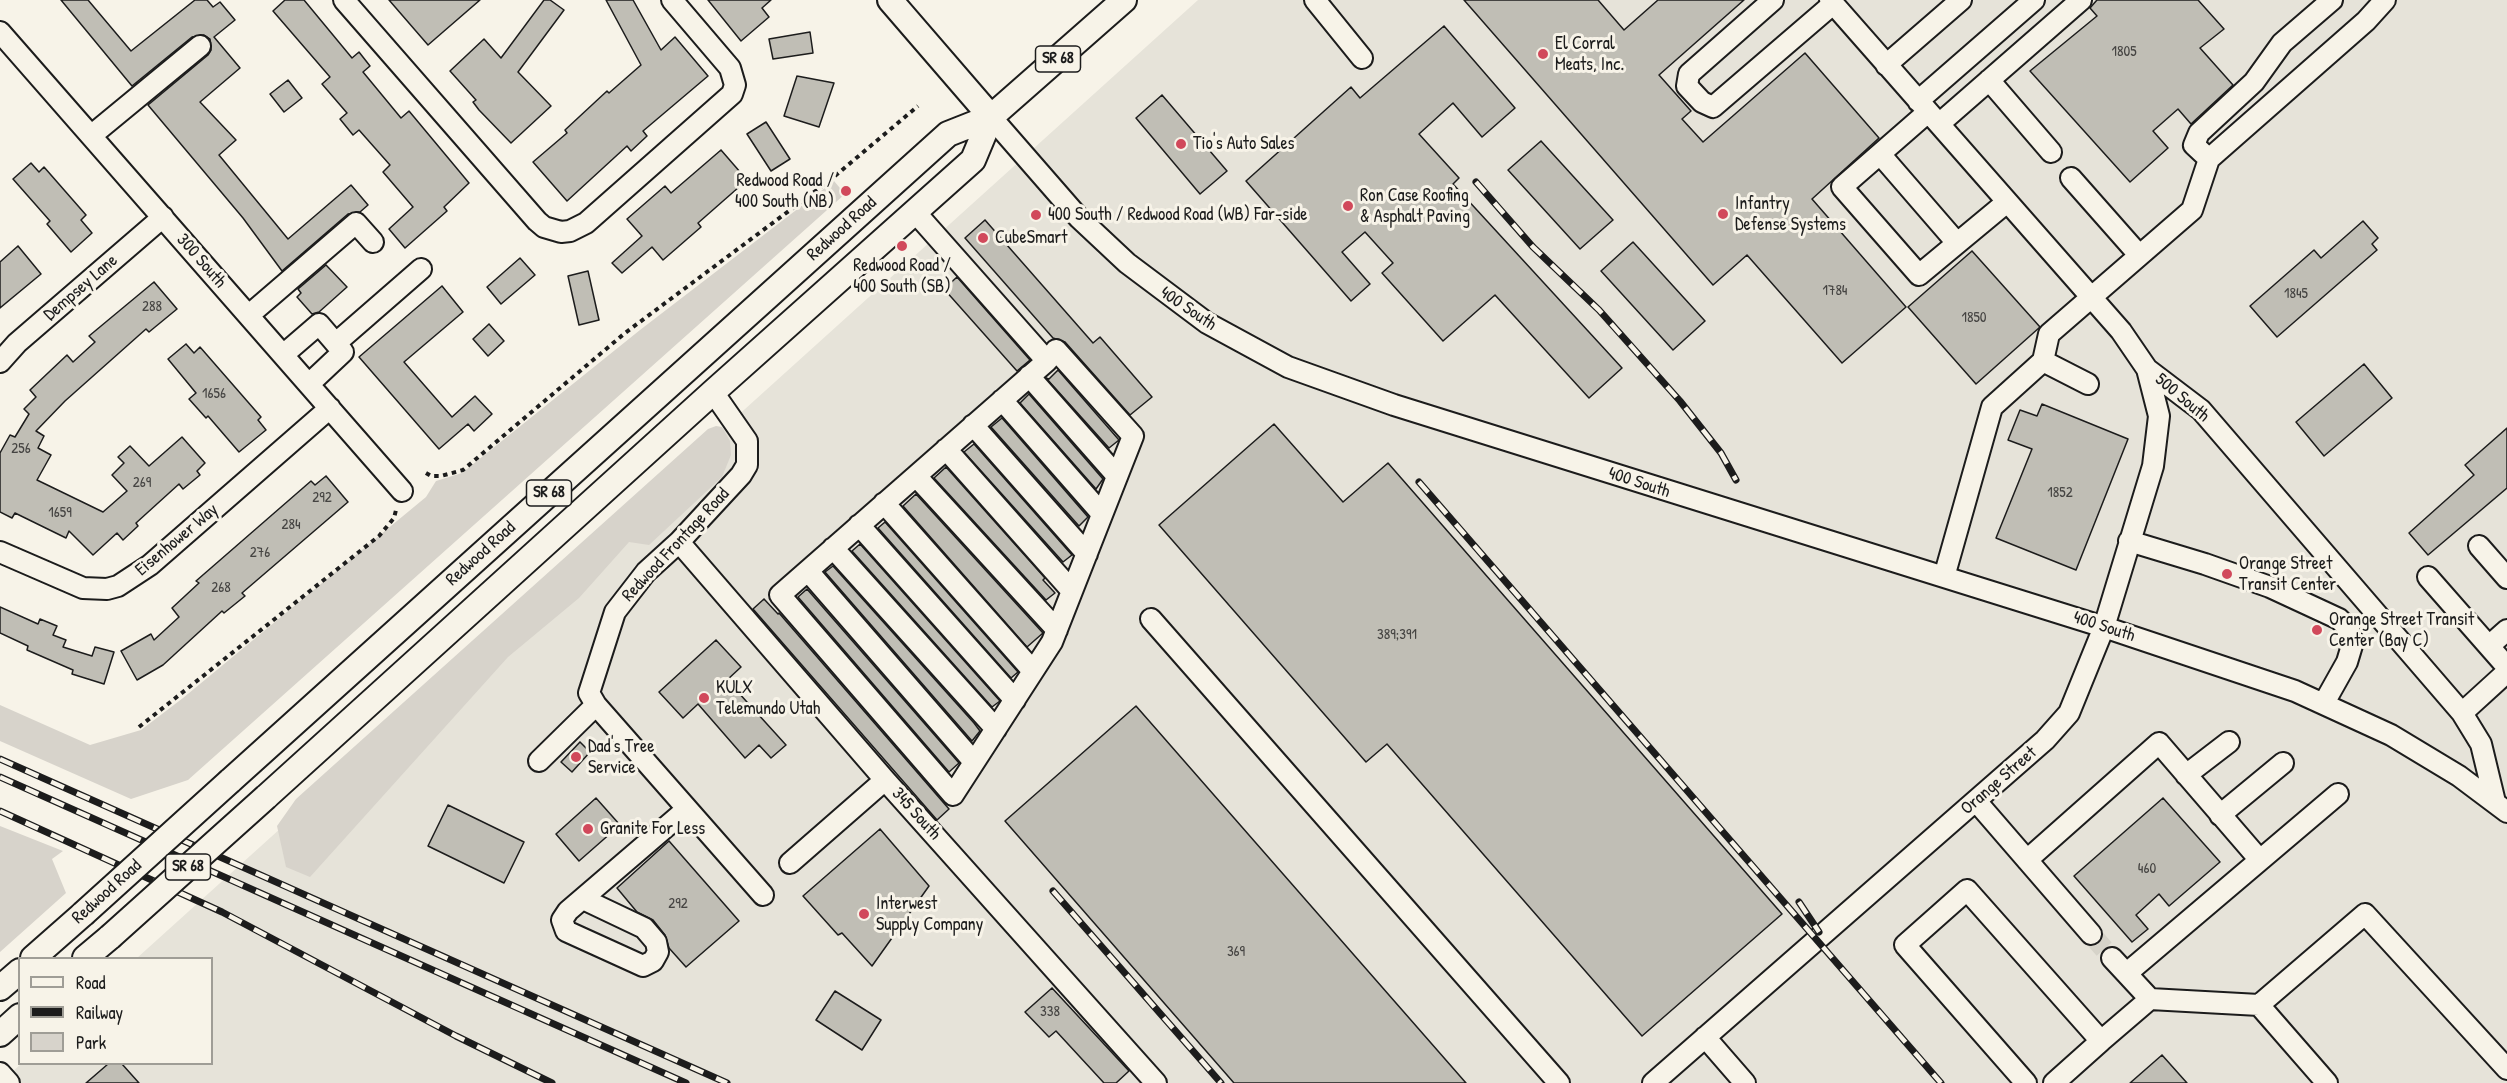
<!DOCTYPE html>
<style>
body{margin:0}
#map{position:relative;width:2507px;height:1083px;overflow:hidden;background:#f7f3e8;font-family:"Patrick Hand",sans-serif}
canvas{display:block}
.legend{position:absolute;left:18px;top:957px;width:195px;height:108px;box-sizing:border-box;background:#f7f3e8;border:2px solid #9f9d96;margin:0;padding:8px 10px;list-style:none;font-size:18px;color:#1c1c1c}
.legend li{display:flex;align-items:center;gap:12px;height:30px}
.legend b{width:30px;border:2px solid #9f9d96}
</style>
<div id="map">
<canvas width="2507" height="1083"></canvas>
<ul class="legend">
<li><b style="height:8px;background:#f7f3e8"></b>Road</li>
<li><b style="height:8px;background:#1c1c1c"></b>Railway</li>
<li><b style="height:16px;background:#d7d3cb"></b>Park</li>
</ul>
</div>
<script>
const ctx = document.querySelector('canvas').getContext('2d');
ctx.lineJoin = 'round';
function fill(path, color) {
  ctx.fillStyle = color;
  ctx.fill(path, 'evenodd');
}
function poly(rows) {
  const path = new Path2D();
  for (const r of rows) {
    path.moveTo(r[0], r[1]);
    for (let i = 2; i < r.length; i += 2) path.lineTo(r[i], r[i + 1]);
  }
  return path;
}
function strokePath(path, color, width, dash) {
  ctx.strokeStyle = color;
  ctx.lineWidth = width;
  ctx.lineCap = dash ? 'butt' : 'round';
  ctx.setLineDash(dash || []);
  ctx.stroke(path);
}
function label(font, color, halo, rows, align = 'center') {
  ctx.font = font + ' "Patrick Hand",sans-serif';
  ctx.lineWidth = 6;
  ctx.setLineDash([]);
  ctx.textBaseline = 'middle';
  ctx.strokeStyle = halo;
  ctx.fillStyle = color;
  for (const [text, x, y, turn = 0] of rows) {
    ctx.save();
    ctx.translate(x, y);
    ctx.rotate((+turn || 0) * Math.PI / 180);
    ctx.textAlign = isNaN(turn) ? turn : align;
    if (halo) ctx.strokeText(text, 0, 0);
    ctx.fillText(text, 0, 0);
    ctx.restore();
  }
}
fill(poly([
 [1198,0,2507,0,2507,1083,0,1083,21,1064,212,1064,212,958,137,958]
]), '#e6e3d9');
fill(poly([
 [834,181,845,194,188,780,131,799,0,741,0,705,90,745,141,730,183,698,426,497,436,481,462,473,640,330],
 [716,426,722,427,730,441,731,455,722,477,649,545,629,542,579,598,508,657,310,877,286,867,277,826,296,799,708,429],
 [0,826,63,851,52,859,66,893,0,952]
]), '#d7d3cb');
const building = poly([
 [61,0,88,0,131,51,195,0,207,0,213,7,220,2,235,20,214,37,240,68,200,102,236,140,219,155,288,239,351,185,368,205,360,212,348,214,282,271,243,218,148,105,208,55,211,50,210,39,204,35,192,37,132,86,61,0],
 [285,0,304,0,352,58,359,52,370,66,363,72,401,118,409,111,469,183,444,207,447,211,405,248,389,229,413,207,383,172,390,165,359,130,353,135,340,119,347,113,322,84,330,77,273,11,285,0],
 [389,0,480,0,428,45,389,0],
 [544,0,550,0,564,10,518,72,551,106,511,143,479,110,473,102,476,100,450,71,484,39,501,58,544,0],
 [606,0,633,0,661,50,675,37,708,76,643,131,647,136,631,151,627,146,567,201,533,162,567,133,565,130,607,91,609,93,641,65,606,0],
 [708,0,771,0,762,8,769,17,741,41,708,0],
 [1464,0,1598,0,1624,30,1658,0,1744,0,1659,75,1691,111,1682,119,1703,142,1805,53,1879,138,1812,199,1906,307,1842,363,1747,255,1713,285,1464,0],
 [2097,0,2198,0,2224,29,2200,48,2233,85,2191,124,2178,109,2153,131,2168,148,2130,182,2030,71,2097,16,2090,8,2097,0],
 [1444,26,1515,108,1482,137,1453,103,1419,134,1459,178,1453,184,1622,368,1589,398,1495,295,1443,341,1382,273,1393,263,1365,232,1342,252,1370,284,1351,301,1246,181,1351,87,1360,98,1444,26],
 [810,32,813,53,773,59,769,39,810,32],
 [797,76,834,83,819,127,784,116,797,76],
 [288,80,302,98,284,112,270,94,288,80],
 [1162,95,1227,171,1200,194,1136,118,1162,95],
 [766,122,790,159,771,171,747,134,766,122],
 [1541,141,1613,220,1580,249,1508,170,1541,141],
 [721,150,747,180,698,223,701,227,663,260,652,247,622,273,612,263,642,236,627,219,665,186,671,193,721,150],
 [31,163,39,172,44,167,86,215,81,220,92,233,71,252,47,224,50,221,13,179,31,163],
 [985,220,1093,343,1100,337,1152,397,1130,415,1065,342,1053,338,965,238,985,220],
 [2363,221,2378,238,2372,244,2377,250,2277,337,2250,306,2314,250,2321,258,2363,221],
 [1633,242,1705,321,1673,350,1601,271,1633,242],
 [18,246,41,274,0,308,0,262,18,246],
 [1972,251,2040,327,1976,384,1908,307,1972,251],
 [520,258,535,275,501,304,487,287,520,258],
 [326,265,347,287,319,312,312,314,297,297,301,293,298,289,326,265],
 [588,271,599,320,579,325,568,276,588,271],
 [957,277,1030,360,1017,371,944,289,957,277],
 [154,282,177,309,149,332,146,329,65,401,36,431,44,436,38,448,51,455,37,480,103,512,127,491,112,475,124,463,118,457,130,446,149,466,182,437,205,463,197,471,200,475,183,489,179,484,136,523,138,526,123,540,117,533,93,555,69,531,66,538,15,513,12,518,0,512,0,453,10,435,15,437,29,414,24,409,36,397,30,390,67,355,73,362,95,342,89,336,154,282],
 [442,286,463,312,404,362,452,417,475,396,492,414,474,431,468,424,439,449,359,357,442,286],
 [489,324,504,341,488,356,473,339,489,324],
 [186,344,194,353,200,347,261,417,258,420,266,430,239,452,208,416,206,418,189,399,196,393,168,359,186,344],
 [2364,364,2392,398,2324,456,2296,422,2364,364],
 [1058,370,1119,440,1109,448,1046,378,1049,379,1058,370],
 [1029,394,1103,479,1096,489,1020,403,1029,394],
 [2042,404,2128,439,2076,570,1996,538,2032,449,2008,440,2020,410,2037,416,2042,404],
 [1002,418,1088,517,1079,526,991,427,1002,418],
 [1274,424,1343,502,1388,463,1782,914,1642,1036,1387,744,1366,762,1159,525,1274,424],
 [2507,428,2507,488,2428,555,2409,533,2474,475,2465,465,2507,428],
 [974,444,1072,555,1063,562,964,452,974,444],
 [946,467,1045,578,1043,580,1055,593,1046,600,934,478,946,467],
 [326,476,348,502,242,593,245,596,224,613,222,611,163,665,137,680,121,651,151,634,154,640,179,617,172,608,199,583,196,581,311,481,315,485,326,476],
 [916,494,1043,633,1027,647,903,506,916,494],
 [885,522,1018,672,1011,678,878,528,885,522],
 [860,544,1000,701,992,707,852,551,860,544],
 [833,566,974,723,980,731,972,741,825,572,833,566],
 [807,589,959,763,949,772,798,597,807,589],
 [764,599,778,614,779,613,949,809,937,820,753,609,764,599],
 [0,607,38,624,40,619,57,626,53,635,66,640,63,647,92,656,95,647,114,652,104,684,72,674,73,670,27,650,28,646,0,633,0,607],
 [716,640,741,667,727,680,786,745,771,758,759,745,745,758,698,704,683,718,659,692,716,640],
 [1136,706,1466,1083,1234,1083,1005,821,1136,706],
 [580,742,590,752,572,772,561,762,580,742],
 [596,798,620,825,579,861,556,834,596,798],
 [2163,798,2220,862,2169,906,2159,894,2136,915,2148,929,2132,942,2074,876,2163,798],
 [448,805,524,842,504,883,428,846,448,805],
 [880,829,929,886,872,966,842,933,838,935,803,896,880,829],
 [669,841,739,921,686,967,669,948,665,935,653,920,637,912,617,888,669,841],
 [1052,988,1129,1071,1116,1083,1104,1083,1056,1031,1049,1037,1025,1012,1052,988],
 [835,991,881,1020,862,1050,816,1020,835,991],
 [2162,1055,2187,1083,2130,1083,2162,1055],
 [108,1064,122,1064,139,1083,86,1083,108,1064]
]);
fill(building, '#c0beb5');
strokePath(building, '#1c1c1c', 1.5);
strokePath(poly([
 [2091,934,2112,958]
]), '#d6d3c9', 20, [20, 10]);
const minor = poly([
 [344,0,537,221,544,227,561,232,570,231,586,223,732,94,735,85,730,68,672,0],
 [1315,0,1362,58],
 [1773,0,1689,74,1687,86,1702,102,1713,107,1833,4],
 [1830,0,2121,331,2147,369,2201,410,2462,713,2481,744,2495,802],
 [0,32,402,491],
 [1886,65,1961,0],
 [1989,80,2051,152],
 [1918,101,2034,0],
 [1928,112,1842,187,1919,275,2007,202],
 [991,117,1079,218,1127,263,1207,323,1288,367,1394,405,2104,627,2295,691,2391,735,2459,776,2507,812],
 [1939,124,2081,0],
 [92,135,200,46],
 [1880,154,1957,243],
 [2209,159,2194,145,2199,133,2254,82,2282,43,2332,0],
 [2071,178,2139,255],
 [915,212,1047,361,780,595,953,795,1052,642,1133,436,1056,350,1047,361],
 [249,315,356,223,373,242],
 [336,343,421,269],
 [283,355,319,324,343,352,309,384],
 [2043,361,2049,334,2192,210,2209,159,2366,21,2385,0],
 [0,362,17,343,163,217],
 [1029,376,1117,476],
 [713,392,747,441,747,465,741,475,679,542,646,572,615,612,589,693,596,705,763,895],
 [1002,400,1102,514],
 [973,425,1087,554],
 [946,449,1072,591],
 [916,476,1057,630],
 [884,503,1033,671],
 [859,525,1015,700],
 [2129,541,2205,564,2270,587,2339,619,2349,629,2353,642,2347,662,2324,703],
 [679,542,885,780,1156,1083],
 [2479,546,2507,578],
 [833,548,996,729],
 [0,552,83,588,107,589,118,586,150,565,330,408],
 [808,571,974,762],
 [1944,577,1992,407,2043,361,2088,384],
 [2428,577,2507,667],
 [1151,619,1559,1083],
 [2489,646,2507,630],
 [2462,713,2507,672],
 [539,761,596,705],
 [2186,775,2229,742],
 [1976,801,2091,934],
 [2220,815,2283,763],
 [2027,860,2159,743,2259,859],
 [790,863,885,780],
 [583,899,644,928,656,942,658,952,653,961,643,966,566,931,562,920,568,911,687,809],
 [2127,973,2338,794],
 [2150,999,2259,1005,2365,914,2507,1069],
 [2259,1005,2327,1083],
 [1705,1037,1745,1083],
 [0,1073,9,1083],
 [1653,1083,2045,740,2069,713,2104,627,2153,466,2159,416,2147,369],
 [2026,1083,1905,945,1967,890,2101,1041,2150,999,2112,958],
 [2054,1083,2101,1041]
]);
const major = poly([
 [890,0,991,117],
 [230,781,948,134,991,117,1124,0],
 [266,797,713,392,973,160,991,117],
 [33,958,83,914],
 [85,958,110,937],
 [0,988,20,971],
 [0,1034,20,1016]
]);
strokePath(minor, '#1c1c1c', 24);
strokePath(major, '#1c1c1c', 28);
strokePath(poly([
 [426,473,431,476,441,476,463,470,625,333,829,181,918,106],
 [139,727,379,536,394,518,396,510]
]), '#1c1c1c', 4, [4.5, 4.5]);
strokePath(minor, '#f7f3e8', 20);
strokePath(major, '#f7f3e8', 24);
const rail = poly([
 [1476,182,1533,247,1599,310,1680,401,1721,453,1736,480],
 [1419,482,1941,1083],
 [0,759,727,1083],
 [0,777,686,1083],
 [0,811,222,912,456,1036,552,1083],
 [1053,891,1221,1083],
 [1799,902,1819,932]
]);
strokePath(rail, '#1c1c1c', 7);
strokePath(rail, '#f7f3e8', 4.5, [14]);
const majorBridge = poly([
 [83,914,230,781],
 [110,937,266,797]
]);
strokePath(majorBridge, '#1c1c1c', 28, []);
strokePath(majorBridge, '#f7f3e8', 24);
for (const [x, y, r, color] of [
 [1543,54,6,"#d1495b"],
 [1181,144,6,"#d1495b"],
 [846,191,6,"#d1495b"],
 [1348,206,6,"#d1495b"],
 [1723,214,6,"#d1495b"],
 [1036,215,6,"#d1495b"],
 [983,238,6,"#d1495b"],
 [902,246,6,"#d1495b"],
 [2227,574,6,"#d1495b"],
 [2317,630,6,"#d1495b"],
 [704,698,6,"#d1495b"],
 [576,757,6,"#d1495b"],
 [588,829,6,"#d1495b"],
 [864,914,6,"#d1495b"]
]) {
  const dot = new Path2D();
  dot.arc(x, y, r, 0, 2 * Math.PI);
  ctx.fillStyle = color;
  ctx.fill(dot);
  strokePath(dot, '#f7f3e8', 2);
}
label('15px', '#454442', null, [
 ["1805",2124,52],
 ["1784",1835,291],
 ["1845",2296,294],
 ["288",152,307],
 ["1850",1974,318],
 ["1656",214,394],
 ["256",21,449],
 ["269",142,483],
 ["1852",2060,493],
 ["292",322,498],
 ["1659",60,513],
 ["284",291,525],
 ["276",260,553],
 ["268",221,588],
 ["389;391",1397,635],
 ["460",2147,869],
 ["292",678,904],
 ["369",1236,952],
 ["338",1050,1012]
]);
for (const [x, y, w] of [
 [1058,59,45],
 [549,493,45],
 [188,867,45]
]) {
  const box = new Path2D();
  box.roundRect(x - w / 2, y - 13, w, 26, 4.5);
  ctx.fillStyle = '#f7f3e8';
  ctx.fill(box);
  strokePath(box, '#1c1c1c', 1.5);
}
label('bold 16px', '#1c1c1c', null, [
 ["SR 68",1058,59],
 ["SR 68",549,493],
 ["SR 68",188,867]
]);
label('18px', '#1c1c1c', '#f7f3e8', [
 ["El Corral",1555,44],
 ["Meats, Inc.",1555,65],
 ["Tio's Auto Sales",1193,144],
 ["Redwood Road /",834,181,"right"],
 ["400 South (NB)",834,202,"right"],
 ["Ron Case Roofing",1360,196],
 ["& Asphalt Paving",1360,217],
 ["Infantry",1735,204],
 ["Defense Systems",1735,225],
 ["400 South / Redwood Road (WB) Far-side",1048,215],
 ["CubeSmart",995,238],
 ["Redwood Road /",902,266,"center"],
 ["400 South (SB)",902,287,"center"],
 ["Orange Street",2239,564],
 ["Transit Center",2239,585],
 ["Orange Street Transit",2329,620],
 ["Center (Bay C)",2329,641],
 ["KULX",716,688],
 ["Telemundo Utah",716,709],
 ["Dad's Tree",588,747],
 ["Service",588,768],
 ["Granite For Less",600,829],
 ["Interwest",876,904],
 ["Supply Company",876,925]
], 'left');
label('18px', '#1c1c1c', '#f7f3e8', [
 ["Redwood Road",842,229,-42],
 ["300 South",201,261,49],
 ["Dempsey Lane",81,288,-41],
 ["400 South",1188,309,34],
 ["500 South",2182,398,40],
 ["400 South",1639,483,18],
 ["Eisenhower Way",177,540,-40],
 ["Redwood Frontage Road",676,545,-47],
 ["Redwood Road",481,554,-42],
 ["400 South",2104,627,18],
 ["Orange Street",1999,781,-41],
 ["345 South",916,814,48],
 ["Redwood Road",107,892,-42]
]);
</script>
